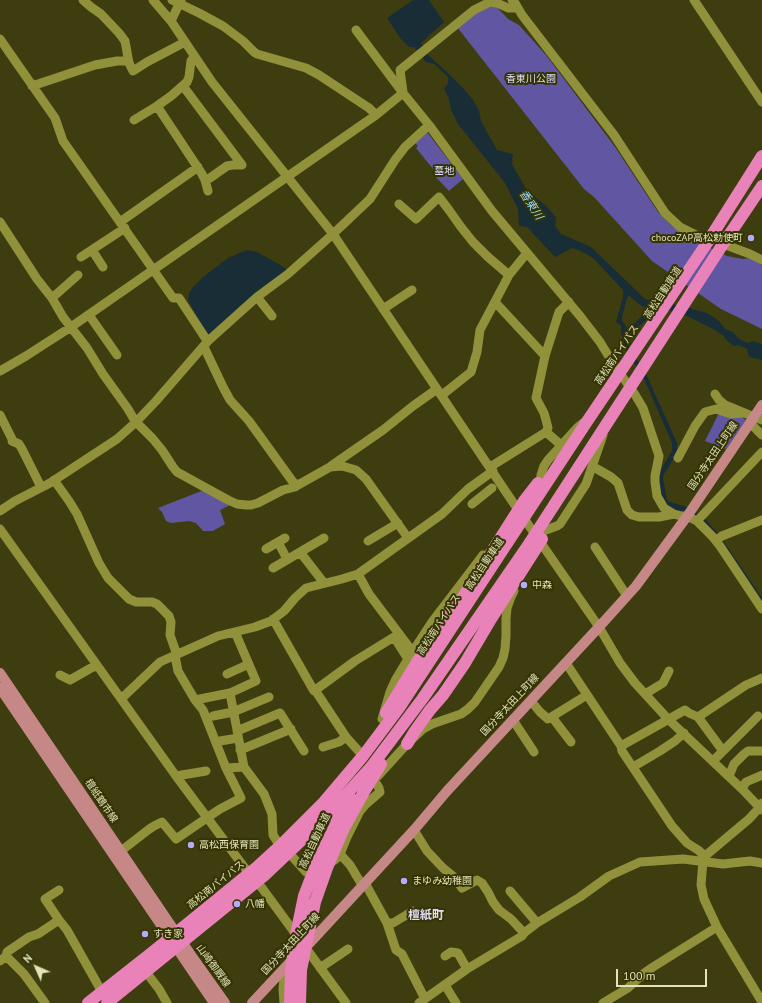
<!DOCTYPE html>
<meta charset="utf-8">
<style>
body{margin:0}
#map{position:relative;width:762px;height:1003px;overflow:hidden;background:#3e3d10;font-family:"PT Sans",sans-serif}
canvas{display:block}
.north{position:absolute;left:16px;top:947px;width:40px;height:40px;-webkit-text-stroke:3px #343303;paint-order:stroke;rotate:315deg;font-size:11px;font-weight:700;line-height:16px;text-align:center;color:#e3e3bb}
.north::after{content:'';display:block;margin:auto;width:14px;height:18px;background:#e3e3bb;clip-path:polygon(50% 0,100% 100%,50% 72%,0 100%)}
.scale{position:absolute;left:616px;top:969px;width:91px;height:18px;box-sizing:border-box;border:2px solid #e3e3bb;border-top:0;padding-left:5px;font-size:12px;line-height:14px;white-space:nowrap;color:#e3e3bb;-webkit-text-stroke:3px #343303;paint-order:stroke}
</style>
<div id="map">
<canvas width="762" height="1003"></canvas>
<div class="north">N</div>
<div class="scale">100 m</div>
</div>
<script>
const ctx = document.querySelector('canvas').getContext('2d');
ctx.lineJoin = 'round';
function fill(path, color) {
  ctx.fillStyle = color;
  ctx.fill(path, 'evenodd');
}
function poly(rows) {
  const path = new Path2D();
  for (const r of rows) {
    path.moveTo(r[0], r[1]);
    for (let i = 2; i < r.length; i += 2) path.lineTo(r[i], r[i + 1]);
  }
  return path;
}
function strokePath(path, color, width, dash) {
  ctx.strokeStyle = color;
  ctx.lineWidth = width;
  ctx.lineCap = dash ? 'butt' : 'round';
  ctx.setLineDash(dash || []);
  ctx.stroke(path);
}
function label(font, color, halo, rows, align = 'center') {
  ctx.font = font + ' "PT Sans","Noto Sans JP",sans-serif';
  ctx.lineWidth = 4;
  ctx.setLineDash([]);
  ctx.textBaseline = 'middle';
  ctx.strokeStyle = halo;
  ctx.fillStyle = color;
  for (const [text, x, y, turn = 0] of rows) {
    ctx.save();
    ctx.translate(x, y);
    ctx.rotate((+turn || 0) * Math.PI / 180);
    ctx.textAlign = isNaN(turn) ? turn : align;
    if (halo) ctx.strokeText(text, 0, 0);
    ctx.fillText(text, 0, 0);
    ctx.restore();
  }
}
fill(poly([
 [495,5,508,19,519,25,546,55,615,147,658,212,670,224,687,237,727,256,743,259,749,258,762,265,762,329,721,309,652,261,594,197,584,189,457,27,480,10],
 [427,132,463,179,449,191,434,175,433,169,416,148,418,146,413,141],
 [719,413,742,417,746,420,726,449,705,441],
 [204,490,230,505,220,510,225,524,213,531,203,531,196,523,189,521,171,523,166,521,162,512,158,508]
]), '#6156a2');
fill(poly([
 [413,0,429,0,444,22,421,43,428,55,450,75,464,89,473,100,479,111,481,121,497,150,513,154,512,164,527,191,544,204,556,217,555,226,561,234,591,247,645,299,657,301,690,308,709,314,719,321,725,329,733,332,739,339,748,343,753,341,762,344,762,360,749,357,747,349,738,345,734,346,726,340,724,336,715,330,685,315,661,308,628,335,628,345,647,376,677,443,677,451,669,467,664,474,663,478,667,500,670,502,687,507,704,517,722,539,762,598,762,606,719,540,685,512,668,508,665,505,659,488,659,473,672,451,672,443,645,381,626,349,621,333,621,326,616,322,623,297,623,290,593,258,581,251,572,248,555,257,527,227,519,226,518,209,505,183,458,124,451,110,449,99,444,89,448,84,448,77,434,64,426,62,414,47,409,47,401,39,387,18],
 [628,295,643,307,651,306,631,327,627,329,626,326,622,321,622,317],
 [247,250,257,252,282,266,287,270,209,335,206,333,188,300,189,293,193,287,203,277,228,258]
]), '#182d36');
strokePath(poly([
 [83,0,91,7,101,14,119,33,125,41,129,63,133,71,147,62,185,42],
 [153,0,171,21,212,82,333,234,512,501,599,627,620,663,635,683,668,719,742,789,762,810],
 [172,0,199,13,223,26,243,41,254,52,257,54,306,68,319,75,369,108,376,115],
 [512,0,515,3,522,15,614,135,665,213,680,227,708,241],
 [694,0,762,102],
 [171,21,181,0],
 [356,30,403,93,429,125,492,211,580,316,600,342,614,365,634,393,643,408,659,456,655,476,655,482,657,496,664,508,674,514,681,516,687,516,697,521,712,536,720,546,762,609],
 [0,39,55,118,63,141,75,158,173,298,179,298,206,339,208,341],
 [32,86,95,65,117,61,126,61,129,63],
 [183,86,242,165,233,165,227,166,210,178,205,180],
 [403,92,400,70,474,10,490,2,497,3,508,8,518,8],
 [157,106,202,174,205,180,208,191],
 [134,120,157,106,171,96,187,82,189,77,191,61,194,57],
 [399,204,416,219,439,197,449,210,461,227,473,242,488,257,509,275],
 [0,222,37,279,52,298,63,317,87,348,103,374,128,409,135,421,153,439,162,450,173,467,177,472,228,500,237,504,246,505,251,505,258,503,283,490,295,487,298,485],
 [120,222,198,167],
 [723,244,750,254,762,260],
 [92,250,103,267],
 [81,257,125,228],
 [257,297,272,316],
 [52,298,78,275],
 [495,302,545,356],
 [383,309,412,290],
 [89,315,117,355],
 [204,347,223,387,230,400,249,421,293,482,298,485,330,467,342,466,356,470,366,479,408,538],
 [0,371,26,356,71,327,376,115,403,93],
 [715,394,719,400,725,405,762,420],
 [442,395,471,372,477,352,480,330,509,275,527,253],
 [0,415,12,439,12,441,19,444,22,449,41,487],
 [751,420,753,426,762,435],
 [546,432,548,428,546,420,544,413,536,398,545,356,559,312,569,302],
 [678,458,695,426,705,412,716,409,731,414,743,413],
 [331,466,383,430,413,406,437,389],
 [592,466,611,477,618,483,627,510,632,515,639,517,659,517,674,514],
 [490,467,546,432,561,445],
 [54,480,69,501,77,514,99,563,108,578,129,599,136,602,152,602,157,604,169,616,171,622,170,635,177,655],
 [540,490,540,487,541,475,544,466,548,460,577,428,583,423],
 [472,504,492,488],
 [0,511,15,501,50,483,117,439,136,422,156,401,208,341,257,297,288,274,333,234,370,199,395,160,405,147,429,125],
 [697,521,762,452],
 [0,529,176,776,244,867,262,888,346,1003],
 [535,534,557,526,560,524,586,484,603,435],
 [716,540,722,536,762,520],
 [368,541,398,523],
 [278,542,287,559],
 [595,547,627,596],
 [266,549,285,538],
 [300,552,324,583],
 [273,568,324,538],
 [358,574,369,594,412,651],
 [273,619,314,691,355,661,394,637,408,659],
 [175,656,178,671,195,700,230,693,244,767,264,794,272,814,273,835,280,846],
 [566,663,621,746,622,751,672,826,687,843,698,850,705,856],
 [227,674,249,664],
 [60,675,70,680,91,668,97,666],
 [315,690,346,737,363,756],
 [230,693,256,681,235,632],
 [645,694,663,683,669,671],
 [121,699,160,662,218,636,255,627,271,621,284,611,295,598,306,588,342,579,358,574,442,514,468,489,493,471],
 [195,700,203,710,226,768,244,767],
 [531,701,540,712,548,719,587,695],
 [213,716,233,712,269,697],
 [552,717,571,742],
 [698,717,723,751],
 [382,719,390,692,396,679,408,659,432,622,477,563,483,555],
 [513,720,534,752],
 [237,731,280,713,304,751],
 [220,741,238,738],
 [621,746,685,710,689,713,698,717,746,685,762,678],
 [323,747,339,742,346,737],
 [240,750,291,729],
 [713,761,758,716],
 [633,767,660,751,675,741,684,733],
 [176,776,206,771],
 [378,776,407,744,423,729,432,724,461,714,468,709,475,702,499,667,503,658,505,649,506,636,506,619,507,608,511,597,514,591],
 [729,776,734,764,744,754,748,751,762,751],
 [742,789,746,782,762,775],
 [762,803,760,807,749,819,705,856,703,861,701,885,704,899,717,927,762,1002],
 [414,830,427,851,443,868,454,877,462,888,477,880,482,883,488,892,493,902,499,910,511,919,524,933],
 [121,851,148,830,154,826,162,822,176,839,220,809,241,798,226,768],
 [289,853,306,872,310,872,318,868],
 [340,854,350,865,362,885],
 [330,863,336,859,340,854,347,837,360,811,366,804,380,792,379,788,374,780],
 [365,883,387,923,396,950,402,954,425,999],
 [59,890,45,899,59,920,67,930,102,992],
 [510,891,537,923],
 [387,923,393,923,413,911],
 [6,956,7,952,29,937,38,934,59,920],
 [445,956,451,952,458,953,467,969],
 [0,961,6,956,24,974,45,1003],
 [320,968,348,949],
 [146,972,159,989,167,1003],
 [445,985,456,1003],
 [284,1003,283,989,285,968],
 [419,1003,467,969,522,936,524,933,537,923,580,897,609,876,640,862,683,859,723,864,750,861,762,863],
 [603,1003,628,988,643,974,653,967,717,927]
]), '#91903b', 9);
strokePath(poly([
 [0,673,193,958,225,1003],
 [0,688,214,1003],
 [306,947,414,830,447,791,599,627,636,586,688,515,762,405],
 [252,1003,294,958]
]), '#c58886', 10);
strokePath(poly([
 [386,713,427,646,463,597,524,501,538,483],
 [407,744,415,731,430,710,443,695,465,663,491,619,542,539],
 [88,1003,154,951,256,868,280,846,324,802,363,756,399,708,586,423,707,243,762,156],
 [107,1003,266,874,326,817,371,767,423,698,527,547,721,247,762,186],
 [290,1003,291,970,297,930,304,896,316,865,336,824,350,797],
 [300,1003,301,970,315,902,327,868,344,828,365,790,381,764]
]), '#e882b8', 12);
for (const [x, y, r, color] of [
 [751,238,4,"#b4acf9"],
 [524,585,4,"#b4acf9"],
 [191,845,4,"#b4acf9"],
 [404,881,4,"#b4acf9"],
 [237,904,4,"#b4acf9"],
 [145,934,4,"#b4acf9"]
]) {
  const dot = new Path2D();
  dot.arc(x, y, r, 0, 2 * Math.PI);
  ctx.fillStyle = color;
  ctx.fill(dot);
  strokePath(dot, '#343303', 1.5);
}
label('10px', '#dfdefa', '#343303', [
 ["香東川公園",531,79],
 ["墓地",444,171]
]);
label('10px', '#e3e3bb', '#343303', [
 ["chocoZAP高松勅使町",743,238,"right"],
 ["中森",532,585],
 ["高松西保育園",199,845],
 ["まゆみ幼稚園",412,881],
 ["八幡",245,904],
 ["すき家",153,934]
], 'left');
label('10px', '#e3e3bb', '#343303', [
 ["高松自動車道",663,293,-57],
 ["高松南バイパス",617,355,-56],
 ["国分寺太田上町線",713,456,-56],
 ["高松自動車道",485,564,-56],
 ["高松南バイパス",439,625,-57],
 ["国分寺太田上町線",510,705,-47],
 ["檀紙鶴市線",101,801,56],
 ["高松自動車道",315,841,-65],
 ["高松南バイパス",216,885,-39],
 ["国分寺太田上町線",291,944,-47],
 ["山崎御厩線",213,966,54]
]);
label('italic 11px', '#9edefc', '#343303', [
 ["香東川",531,205,57]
]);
label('bold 12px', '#dfddfb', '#343303', [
 ["檀紙町",426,916]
]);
</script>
